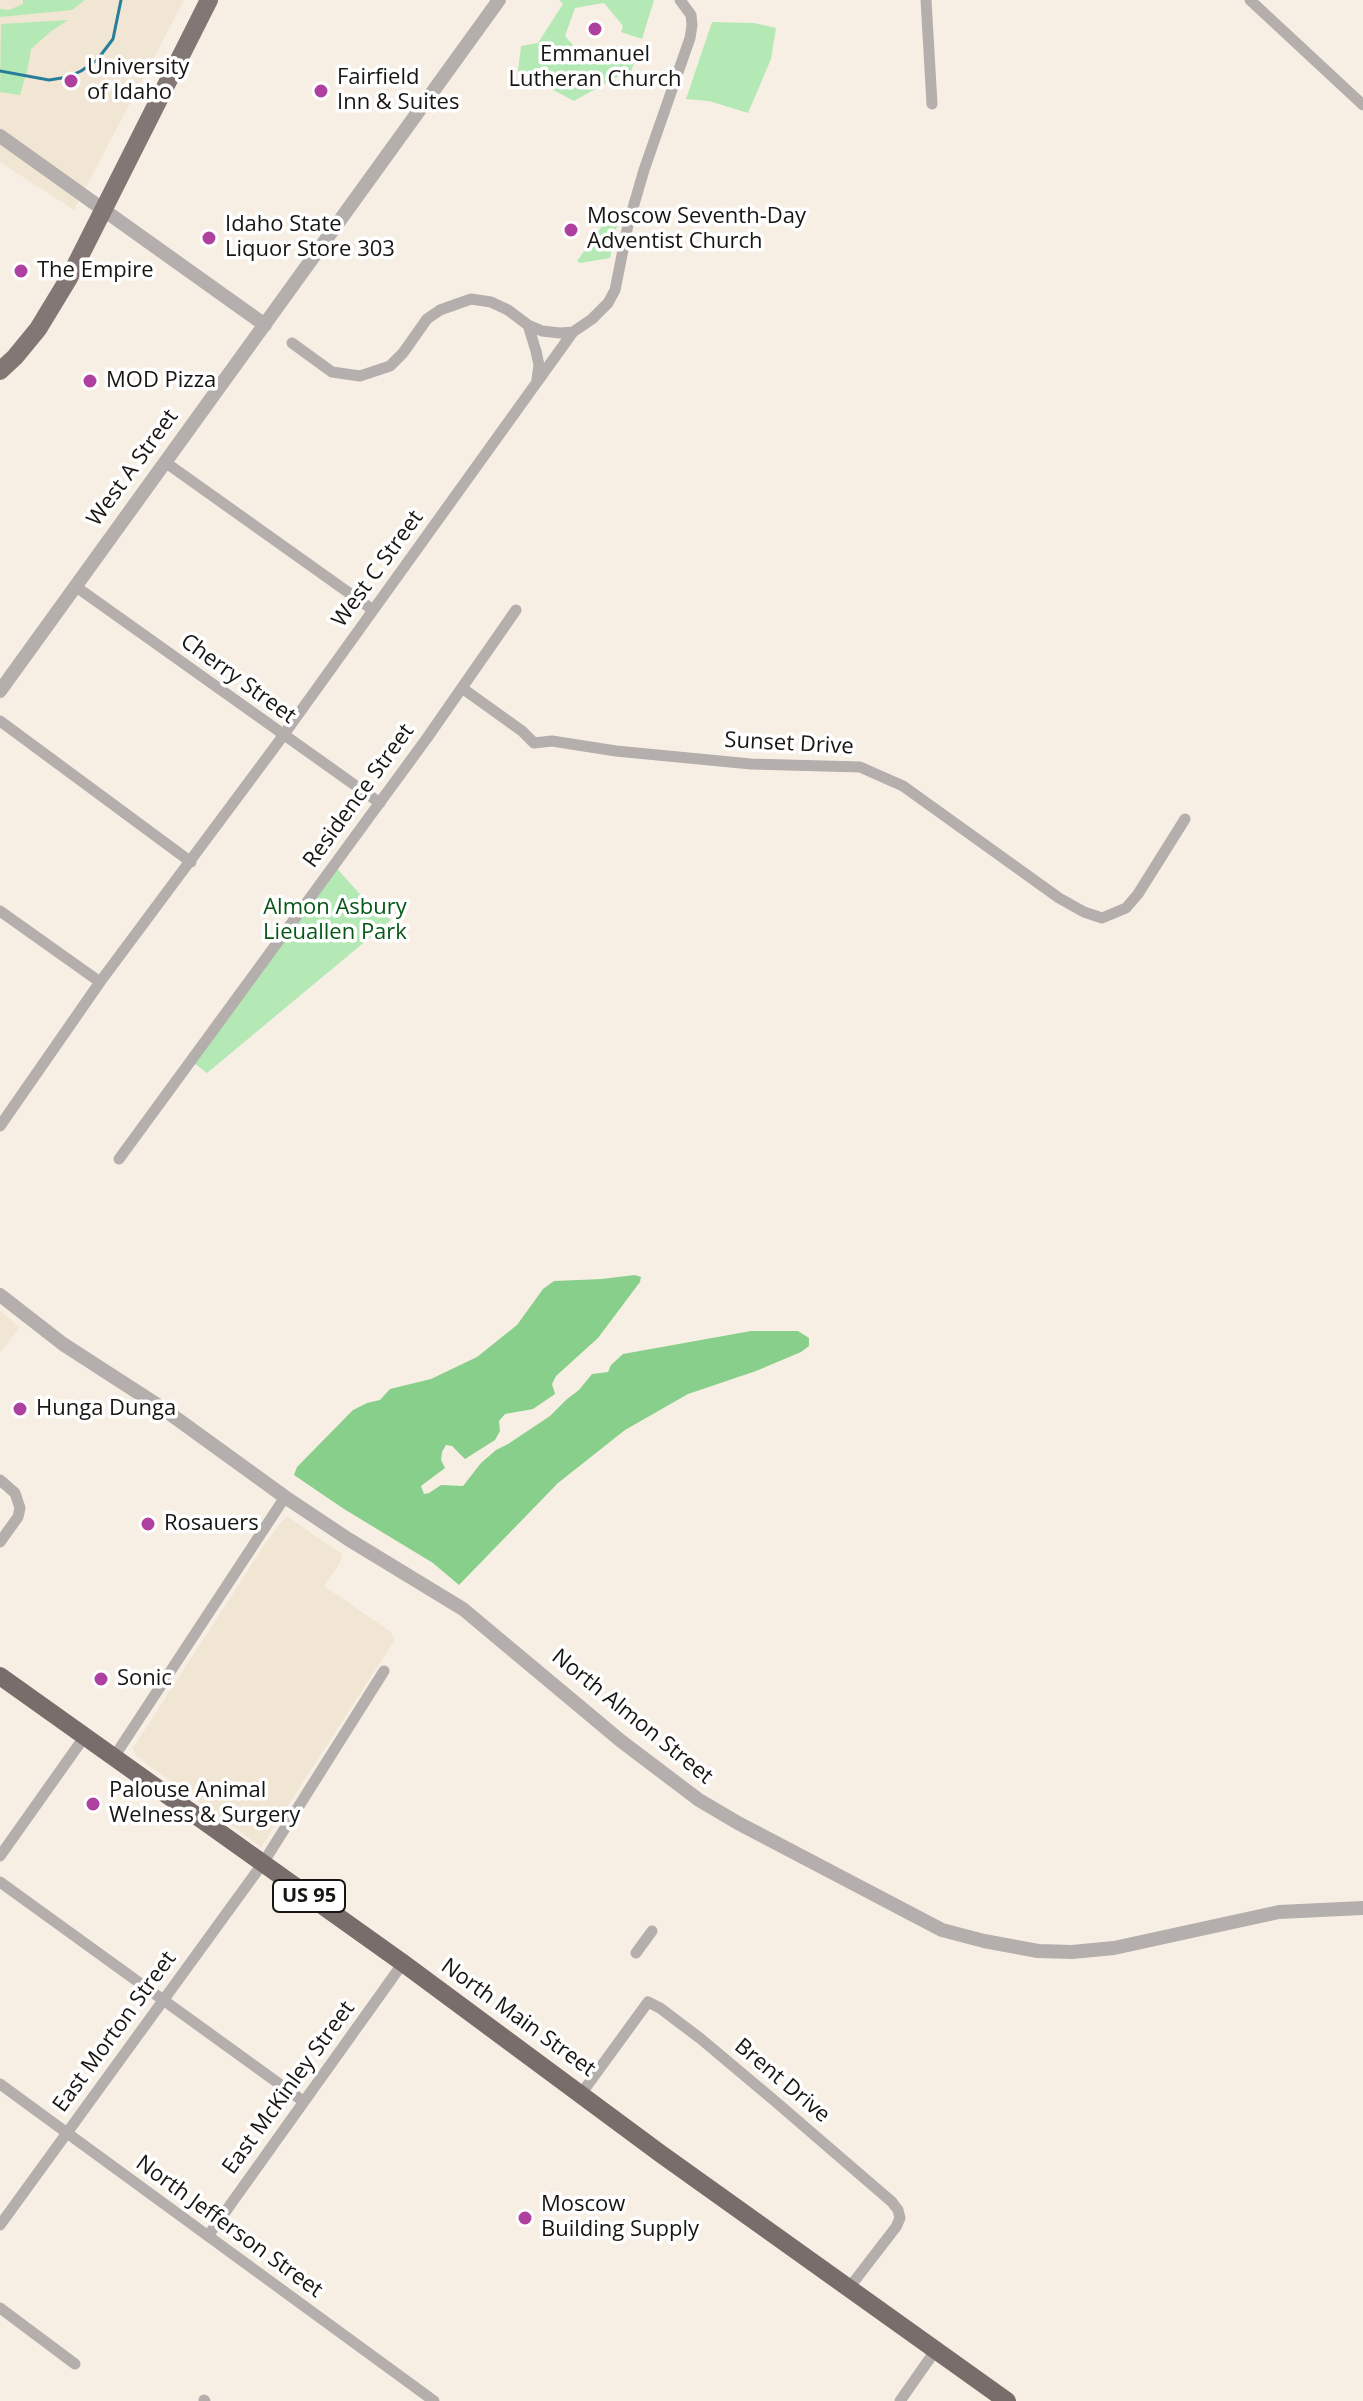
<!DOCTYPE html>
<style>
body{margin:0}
canvas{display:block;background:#f7efe4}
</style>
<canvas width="1363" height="2401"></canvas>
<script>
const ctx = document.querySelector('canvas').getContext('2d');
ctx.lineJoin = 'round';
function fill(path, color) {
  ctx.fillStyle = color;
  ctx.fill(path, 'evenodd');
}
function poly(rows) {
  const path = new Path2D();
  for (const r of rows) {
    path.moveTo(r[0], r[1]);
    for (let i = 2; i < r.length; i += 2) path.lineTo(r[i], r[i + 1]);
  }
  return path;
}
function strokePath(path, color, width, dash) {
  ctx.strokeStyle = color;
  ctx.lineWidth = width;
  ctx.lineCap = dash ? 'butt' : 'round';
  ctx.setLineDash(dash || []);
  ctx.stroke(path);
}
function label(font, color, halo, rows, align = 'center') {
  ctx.font = font + ' "Open Sans",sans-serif';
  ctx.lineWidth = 7;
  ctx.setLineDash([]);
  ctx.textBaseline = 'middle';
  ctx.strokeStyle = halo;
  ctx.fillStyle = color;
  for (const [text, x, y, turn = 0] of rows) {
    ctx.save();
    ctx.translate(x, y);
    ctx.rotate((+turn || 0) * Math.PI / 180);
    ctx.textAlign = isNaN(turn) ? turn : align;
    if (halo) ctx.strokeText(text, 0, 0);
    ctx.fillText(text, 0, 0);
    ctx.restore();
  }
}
fill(poly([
 [0,0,184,0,74,210,0,162],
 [0,1310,19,1327,0,1353],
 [288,1517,342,1554,340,1563,324,1586,391,1632,394,1641,261,1847,136,1756,133,1748,263,1547,282,1521]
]), '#f1e5d3');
fill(poly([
 [23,0,85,0,72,10,0,17,0,9,9,10,23,4],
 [559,0,654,0,642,39,621,32,623,26,604,3,575,8,565,36,584,58,614,52,616,46,637,53,629,78,622,74,574,101,518,71,521,46,538,43,563,4],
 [68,20,50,32,31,49,28,67,20,95,0,92,1,24],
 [712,22,754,23,776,28,771,59,748,113,709,101,686,99],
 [607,219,618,221,610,258,580,263,577,261],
 [334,865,366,901,391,920,207,1073,190,1060]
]), '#b4e9b5');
fill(poly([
 [635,1275,641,1277,640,1282,598,1338,556,1376,552,1384,555,1394,533,1409,505,1414,499,1421,500,1431,495,1440,465,1459,452,1446,446,1445,442,1452,441,1460,445,1468,421,1486,424,1494,429,1493,441,1485,463,1486,481,1463,496,1450,508,1444,550,1416,567,1399,579,1390,592,1374,608,1372,611,1365,623,1354,751,1331,798,1331,809,1338,809,1346,801,1352,756,1371,688,1394,625,1430,558,1483,459,1585,433,1563,344,1509,294,1475,297,1467,353,1410,367,1403,380,1400,390,1389,431,1379,477,1357,517,1325,543,1289,554,1281,602,1279]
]), '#87cf8a');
strokePath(poly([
 [0,71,49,80,68,77,81,71,97,60,113,39,121,0]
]), '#277e9a', 3);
strokePath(poly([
 [926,0,932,104],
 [1250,0,1363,105],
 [528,325,536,351,539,365,537,379],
 [292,343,332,372,360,376,390,366,403,353,427,319,440,310,471,299,491,302,508,310,528,325,542,331,560,333,573,332],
 [165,462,373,610],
 [75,586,380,803],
 [462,688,522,731,534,743,552,741,616,751,751,764,860,767,903,786,1059,898,1084,912,1102,918,1126,908,1138,894,1185,819],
 [0,721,191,862],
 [0,911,100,982],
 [0,1126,100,982,277,744,573,332,592,319,608,303,615,290,628,225,644,170,690,38,692,25,691,15,680,0],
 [119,1159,427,738,516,610],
 [0,1480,15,1493,20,1508,18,1517,0,1542],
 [114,1757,285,1497],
 [0,1856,85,1736],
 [0,1882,303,2101],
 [636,1953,652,1931],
 [0,2084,434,2401],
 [581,2094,648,2002,660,2008,701,2039,776,2102,892,2202,898,2210,900,2218,896,2227,849,2288],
 [0,2225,263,1863,384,1671],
 [208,2236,403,1963],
 [0,2308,75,2364],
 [204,2400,205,2401],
 [900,2401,935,2351]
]), '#b4aead', 11);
strokePath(poly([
 [0,136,265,325],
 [0,691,499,0],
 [0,1295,63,1344,162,1408,285,1497,348,1539,463,1609,621,1741,699,1800,738,1823,942,1930,984,1941,1038,1951,1072,1952,1114,1948,1279,1912,1363,1908]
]), '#b4aead', 14);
strokePath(poly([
 [0,371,15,357,38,329,69,278,209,0]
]), '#827775', 18);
strokePath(poly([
 [0,1676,403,1963,661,2154,1007,2401]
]), '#796d6b', 18);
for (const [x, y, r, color] of [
 [595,29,8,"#ae41a0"],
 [71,81,8,"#ae41a0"],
 [321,91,8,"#ae41a0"],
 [571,230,8,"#ae41a0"],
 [209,238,8,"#ae41a0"],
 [21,271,8,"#ae41a0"],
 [90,381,8,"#ae41a0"],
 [20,1409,8,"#ae41a0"],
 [148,1524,8,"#ae41a0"],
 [101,1679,8,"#ae41a0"],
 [93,1804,8,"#ae41a0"],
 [525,2218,8,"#ae41a0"]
]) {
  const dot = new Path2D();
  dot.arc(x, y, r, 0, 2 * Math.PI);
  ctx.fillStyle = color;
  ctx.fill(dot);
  strokePath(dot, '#fff', 3);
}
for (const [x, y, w] of [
 [309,1896,72]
]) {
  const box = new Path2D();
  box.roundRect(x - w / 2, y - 16, w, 32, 6);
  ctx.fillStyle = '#fff';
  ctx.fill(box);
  strokePath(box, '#181612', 2);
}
label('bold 20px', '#181612', null, [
 ["US 95",309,1896]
]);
label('22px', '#181612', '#fff', [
 ["Emmanuel",595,55,"center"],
 ["Lutheran Church",595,80,"center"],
 ["University",87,68],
 ["of Idaho",87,93],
 ["Fairfield",337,78],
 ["Inn & Suites",337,103],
 ["Moscow Seventh-Day",587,217],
 ["Adventist Church",587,242],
 ["Idaho State",225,225],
 ["Liquor Store 303",225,250],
 ["The Empire",37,271],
 ["MOD Pizza",106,381],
 ["Hunga Dunga",36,1409],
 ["Rosauers",164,1524],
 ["Sonic",117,1679],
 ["Palouse Animal",109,1791],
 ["Welness & Surgery",109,1816],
 ["Moscow",541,2205],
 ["Building Supply",541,2230]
], 'left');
label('22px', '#181612', '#fff', [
 ["West A Street",133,468,-54],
 ["West C Street",378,569,-54],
 ["Cherry Street",238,679,36],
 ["Sunset Drive",789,744,3],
 ["Residence Street",359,796,-54],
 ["North Almon Street",632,1717,39],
 ["North Main Street",518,2018,36],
 ["East Morton Street",115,2032,-54],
 ["Brent Drive",782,2081,40],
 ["East McKinley Street",289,2088,-54],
 ["North Jefferson Street",229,2227,36]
]);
label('22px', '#085717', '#fff', [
 ["Almon Asbury",335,908],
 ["Lieuallen Park",335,933]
]);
</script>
